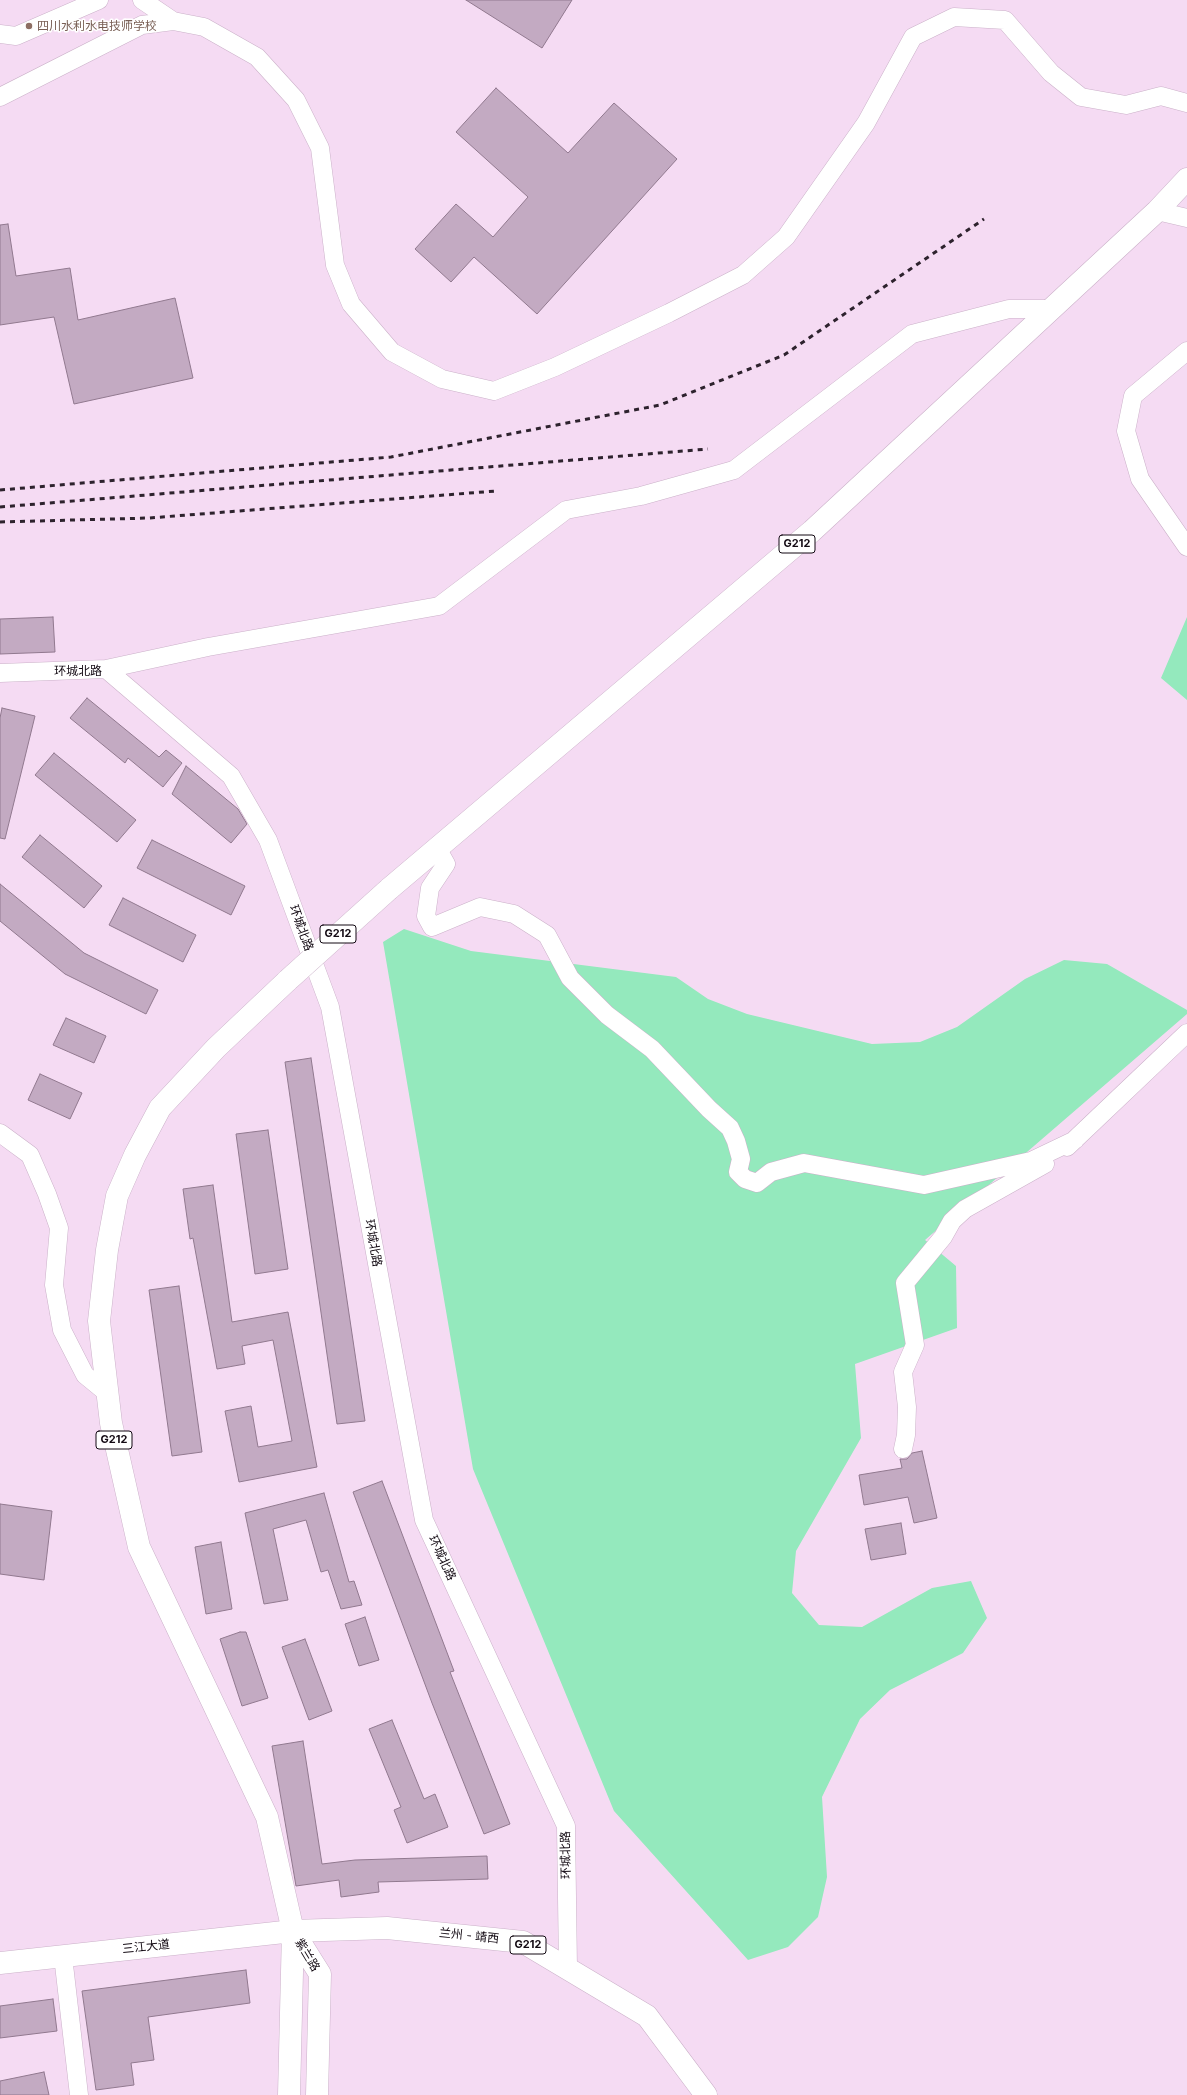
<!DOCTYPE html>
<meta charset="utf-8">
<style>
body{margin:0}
canvas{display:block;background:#f5dbf3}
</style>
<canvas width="1187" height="2095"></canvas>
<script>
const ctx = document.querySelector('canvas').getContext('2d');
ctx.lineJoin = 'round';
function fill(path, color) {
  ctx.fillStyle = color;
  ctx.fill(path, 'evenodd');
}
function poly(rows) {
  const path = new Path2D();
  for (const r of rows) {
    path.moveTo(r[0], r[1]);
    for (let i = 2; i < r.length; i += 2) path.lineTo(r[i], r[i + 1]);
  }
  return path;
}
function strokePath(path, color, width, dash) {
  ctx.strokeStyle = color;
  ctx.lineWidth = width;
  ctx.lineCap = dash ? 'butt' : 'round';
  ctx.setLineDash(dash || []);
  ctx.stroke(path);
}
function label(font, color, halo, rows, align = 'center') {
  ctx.font = font + ' Inter,"Noto Sans SC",sans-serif';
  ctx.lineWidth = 3;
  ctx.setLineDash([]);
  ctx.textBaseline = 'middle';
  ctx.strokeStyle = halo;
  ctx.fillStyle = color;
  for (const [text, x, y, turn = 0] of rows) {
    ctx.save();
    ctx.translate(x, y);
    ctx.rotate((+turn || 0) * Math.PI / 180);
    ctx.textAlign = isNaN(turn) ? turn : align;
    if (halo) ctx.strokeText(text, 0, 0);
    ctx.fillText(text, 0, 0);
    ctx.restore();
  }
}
fill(poly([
 [1187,617,1187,700,1161,678],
 [404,929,471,951,676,977,708,999,747,1014,872,1044,920,1042,957,1027,1025,979,1064,960,1107,964,1187,1010,1187,1014,925,1240,956,1266,957,1328,855,1364,861,1438,796,1551,792,1593,819,1625,862,1627,932,1588,971,1581,987,1618,963,1653,890,1690,860,1719,822,1797,827,1877,818,1917,788,1947,748,1960,614,1811,473,1469,383,942]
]), '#94e9bd');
const building = poly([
 [466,0,572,0,542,48,466,0],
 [496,88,568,153,614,103,677,159,537,314,474,257,451,282,415,249,456,204,493,237,528,197,456,132,496,88],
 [8,224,16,276,70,268,78,320,175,298,193,378,74,404,54,317,0,325,0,225,8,224],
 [53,617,55,652,0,654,0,619,53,617],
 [87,698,159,757,166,750,182,763,163,787,128,758,125,763,70,718,87,698],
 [2,708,35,716,5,839,0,838,0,718,2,708],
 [54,753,136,820,117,842,35,775,54,753],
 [186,766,238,809,247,824,231,843,172,794,186,766],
 [40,835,102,886,84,908,22,857,40,835],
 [152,840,245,886,231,915,137,868,152,840],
 [0,884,84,953,158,990,146,1014,65,974,0,921,0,884],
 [123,898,196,935,183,962,109,925,123,898],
 [66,1018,106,1036,94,1063,53,1045,66,1018],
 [311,1058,365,1421,337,1424,285,1062,311,1058],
 [40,1074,82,1093,70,1119,28,1100,40,1074],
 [268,1130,288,1269,255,1274,236,1134,268,1130],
 [213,1185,232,1322,288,1312,317,1467,239,1482,225,1411,251,1406,258,1447,292,1441,273,1340,242,1346,245,1364,217,1369,193,1238,190,1239,183,1189,213,1185],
 [179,1286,202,1452,172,1456,149,1290,179,1286],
 [922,1451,937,1518,914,1523,908,1497,864,1505,859,1475,902,1468,900,1459,907,1459,912,1453,922,1451],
 [382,1481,454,1671,450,1672,510,1824,484,1834,432,1703,353,1492,382,1481],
 [324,1493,349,1582,354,1581,362,1605,341,1609,328,1570,321,1572,306,1520,273,1529,288,1600,264,1604,245,1513,324,1493],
 [0,1504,52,1511,44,1580,0,1574,0,1504],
 [901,1523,906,1554,871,1560,865,1529,901,1523],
 [221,1542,232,1609,206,1614,195,1547,221,1542],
 [365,1617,379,1660,359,1666,345,1624,365,1617],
 [240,1632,246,1632,268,1698,242,1706,220,1639,240,1632],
 [305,1639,332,1711,309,1720,282,1647,305,1639],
 [392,1720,424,1799,435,1794,448,1827,407,1843,394,1810,401,1807,369,1729,392,1720],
 [303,1741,322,1864,355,1860,487,1856,488,1879,378,1882,379,1892,341,1897,339,1880,296,1886,272,1746,303,1741],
 [246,1970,250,2003,148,2017,154,2060,131,2063,134,2085,96,2090,82,1991,246,1970],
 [53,1999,57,2031,0,2038,0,2006,53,1999],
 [44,2072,49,2095,0,2095,0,2081,44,2072]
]);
fill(building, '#c3aac2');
strokePath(building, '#91798f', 1);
const minor = poly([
 [142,0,173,21],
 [0,34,16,36,99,0],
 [0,97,142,25,173,21,204,27,257,57,296,100,320,148,335,265,351,304,392,352,442,379,494,391,555,367,669,313,743,275,786,237,866,123,913,37,954,17,1005,20,1051,73,1081,97,1126,105,1161,96,1187,103],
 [1157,211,1187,218],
 [1187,351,1133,396,1126,431,1140,479,1187,547],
 [106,669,208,647,439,606,566,510,641,496,734,470,912,334,1009,309,1052,309],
 [0,673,106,669,231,776,268,840,330,1007,424,1520,566,1826,568,1969],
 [437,848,446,864,430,888,426,916,432,927,480,907,514,914,547,935,570,978,607,1015,652,1049,709,1109,730,1128,736,1141,741,1159,738,1172,745,1179,757,1183,771,1172,804,1163,924,1185,1031,1161,1075,1140],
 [0,1133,30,1155,47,1194,59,1228,54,1285,62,1330,85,1375,107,1393],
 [1067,1147,1187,1033],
 [903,1449,906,1435,907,1407,903,1372,915,1345,905,1283,943,1237,952,1221,965,1209,1045,1164],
 [63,1956,79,2095]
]);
const major = poly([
 [293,1931,320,1974,317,2095],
 [0,1963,293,1931],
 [289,2095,293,1931]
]);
const highway = poly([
 [389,889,812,531,1157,211,1187,179],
 [288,980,216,1048,160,1108,135,1155,117,1196,107,1250,99,1321,111,1423,139,1547,267,1817,293,1931,387,1928,523,1942,647,2016,706,2095]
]);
strokePath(minor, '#cbb1c9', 19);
strokePath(major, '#cbb1c9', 23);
strokePath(highway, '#cbb1c9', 23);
strokePath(minor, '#fff', 18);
strokePath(major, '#fff', 22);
strokePath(highway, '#fff', 22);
strokePath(poly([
 [0,490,391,457,660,405,784,355,984,219],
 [0,507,708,449],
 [0,522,149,518,496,491]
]), '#2d222d', 3, [5, 5]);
const highwayBridge = poly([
 [288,980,389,889]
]);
strokePath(highwayBridge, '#cbb1c9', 23, []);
strokePath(highwayBridge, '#fff', 22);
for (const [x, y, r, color] of [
 [29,26,4,"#8d6e63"]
]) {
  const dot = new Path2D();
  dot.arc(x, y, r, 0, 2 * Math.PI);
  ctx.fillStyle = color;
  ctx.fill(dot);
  strokePath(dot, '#fff', 1.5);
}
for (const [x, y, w] of [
 [797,544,36],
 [338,934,36],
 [114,1440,36],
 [528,1945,36]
]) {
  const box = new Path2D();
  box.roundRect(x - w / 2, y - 9, w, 18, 3);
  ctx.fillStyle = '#fff';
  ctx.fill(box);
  strokePath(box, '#120912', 1);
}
label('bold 11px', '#120912', null, [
 ["G212",797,544],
 ["G212",338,934],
 ["G212",114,1440],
 ["G212",528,1945]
]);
label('12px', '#785e54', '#fff', [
 ["四川水利水电技师学校",37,26]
], 'left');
label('12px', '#120912', '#fff', [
 ["环城北路",78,671],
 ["环城北路",301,928,70],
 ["环城北路",373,1243,80],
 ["环城北路",442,1558,65],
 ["环城北路",566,1855,-91],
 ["兰州 - 靖西",469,1936,6],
 ["三江大道",146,1947,-6],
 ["紫兰路",307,1955,59]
]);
</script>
